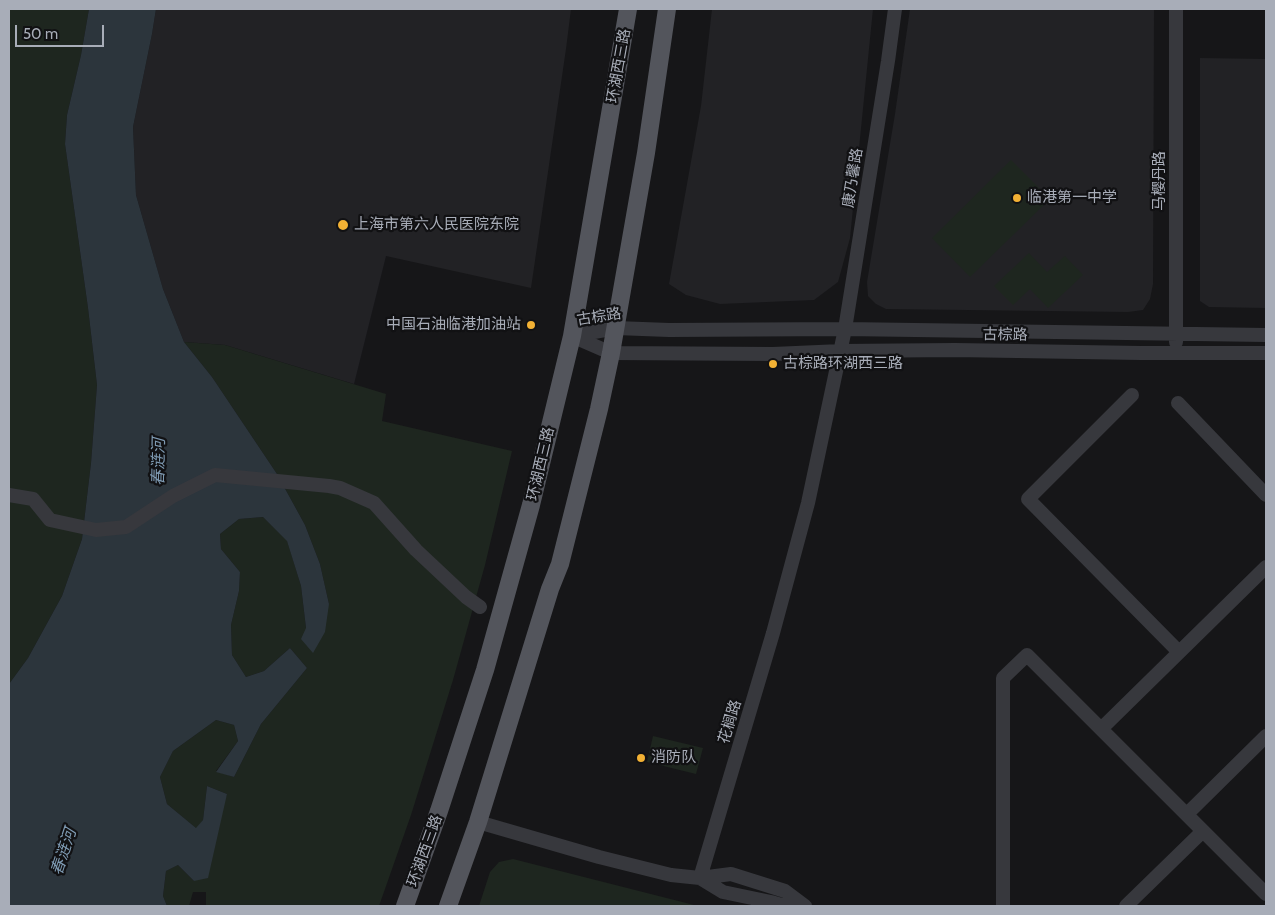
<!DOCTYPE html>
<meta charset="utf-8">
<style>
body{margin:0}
#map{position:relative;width:1275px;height:915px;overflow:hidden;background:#161618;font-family:Cabin,sans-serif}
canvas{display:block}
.frame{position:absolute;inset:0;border:10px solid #a8adb8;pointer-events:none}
.scale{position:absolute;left:15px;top:25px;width:89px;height:22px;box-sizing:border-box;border:2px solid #a8adb8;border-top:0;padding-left:6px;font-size:15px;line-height:18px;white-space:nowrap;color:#a8adb8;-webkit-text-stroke:4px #111113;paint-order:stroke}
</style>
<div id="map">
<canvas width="1275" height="915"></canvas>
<div class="frame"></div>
<div class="scale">50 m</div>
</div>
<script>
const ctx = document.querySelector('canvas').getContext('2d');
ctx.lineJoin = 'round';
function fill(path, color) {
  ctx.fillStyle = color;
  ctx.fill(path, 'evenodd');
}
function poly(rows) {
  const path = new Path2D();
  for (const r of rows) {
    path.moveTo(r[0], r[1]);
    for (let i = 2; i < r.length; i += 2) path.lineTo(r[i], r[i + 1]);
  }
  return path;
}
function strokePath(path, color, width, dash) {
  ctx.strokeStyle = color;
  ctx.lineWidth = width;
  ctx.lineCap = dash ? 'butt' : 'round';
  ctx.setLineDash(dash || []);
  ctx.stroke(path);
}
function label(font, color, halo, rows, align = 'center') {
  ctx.font = font + ' Cabin,"Noto Sans SC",sans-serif';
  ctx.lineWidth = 4.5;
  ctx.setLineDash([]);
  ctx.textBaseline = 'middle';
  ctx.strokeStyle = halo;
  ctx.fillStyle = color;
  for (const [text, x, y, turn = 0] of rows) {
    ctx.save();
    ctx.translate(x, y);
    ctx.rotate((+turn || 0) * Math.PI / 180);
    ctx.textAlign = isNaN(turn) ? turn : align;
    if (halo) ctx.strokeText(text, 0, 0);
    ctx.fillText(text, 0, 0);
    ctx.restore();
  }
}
fill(poly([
 [156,9,571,9,566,49,531,288,386,256,354,384,225,345,184,342,163,289,136,195,133,127,152,34],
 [712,9,873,9,850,238,838,282,814,300,720,304,686,295,669,284,701,106],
 [910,9,1154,9,1153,284,1150,299,1143,310,1128,312,886,309,876,304,868,296,867,282,895,114],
 [1200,58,1266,59,1266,308,1209,307,1200,301]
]), '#222225');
fill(poly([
 [9,9,89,9,81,55,67,115,65,144,88,308,97,385,91,463,82,539,62,596,28,658,9,684],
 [1011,160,1050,199,970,277,932,238],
 [1029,253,1047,272,1065,256,1083,275,1048,308,1030,289,1013,305,994,286],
 [184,342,225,345,386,394,382,421,512,451,485,565,453,680,411,815,379,906,206,906,206,892,193,892,189,906,167,906,163,896,166,871,178,865,194,881,227,794,207,786,203,820,197,829,167,804,160,777,173,751,216,720,234,725,238,741,216,771,234,777,261,724,307,668,290,648,264,671,246,677,232,655,231,625,239,591,240,572,221,549,220,534,239,519,263,517,287,540,301,586,306,628,329,604,320,564,305,525,277,474,212,377],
 [653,736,703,748,696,774,647,762],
 [513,859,698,906,479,906,490,872,499,862]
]), '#1e261f');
fill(poly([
 [89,9,156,9,152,34,133,127,136,195,163,289,184,342,212,377,277,474,305,525,320,564,329,604,325,632,313,653,301,639,306,628,301,586,287,541,263,517,239,519,220,534,221,549,240,572,239,591,231,625,232,655,246,677,264,671,290,648,307,668,261,724,234,777,216,772,238,741,234,725,216,720,173,751,160,777,167,804,196,828,203,820,207,786,227,794,208,878,194,881,178,865,166,871,163,896,167,906,9,906,9,684,28,658,62,596,82,539,91,463,97,385,88,308,65,144,67,115,81,55]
]), '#2c353c');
strokePath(poly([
 [572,336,611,353,773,354,841,351,955,350,1141,353,1266,353],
 [572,336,616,328,669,330,845,329,1266,335],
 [1176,342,1176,9],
 [1132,395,1028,499,1179,652],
 [1178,403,1266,495],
 [9,495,33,499,50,520,96,530,126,527,173,496,215,475,329,486,340,488,374,503,416,550,466,597,480,607],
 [1101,729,1266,567],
 [1187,814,1266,736],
 [478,822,599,857,671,875,700,878,773,633,808,503,845,329,888,61,895,9],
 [700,878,731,874,785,891,805,906],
 [700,878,723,892,771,902,785,906],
 [1003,906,1003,678,1027,655,1266,894],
 [1126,906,1203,831]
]), '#37383d', 14);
strokePath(poly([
 [405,906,439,811,485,670,531,505,572,336,628,9],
 [448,906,478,822,550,589,560,564,599,409,611,353,646,153,667,9]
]), '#53555c', 18);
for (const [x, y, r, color] of [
 [1017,198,5,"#f2b134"],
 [343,225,6,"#f2b134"],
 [531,325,5,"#f2b134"],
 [773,364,5,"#f2b134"],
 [641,758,5,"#f2b134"]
]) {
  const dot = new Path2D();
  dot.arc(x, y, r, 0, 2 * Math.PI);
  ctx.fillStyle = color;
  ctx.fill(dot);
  strokePath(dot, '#111113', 2);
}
label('15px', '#a8adb8', '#111113', [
 ["环湖西三路",619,66,-80],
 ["康乃馨路",853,178,-81],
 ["马樱丹路",1160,181,-90],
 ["古棕路",599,317,-9],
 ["古棕路",1005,335,1],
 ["环湖西三路",541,464,-77],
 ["花榈路",730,722,-73],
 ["环湖西三路",425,851,-70]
]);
label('15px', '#a8adb8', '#111113', [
 ["临港第一中学",1027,198],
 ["上海市第六人民医院东院",354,225],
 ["中国石油临港加油站",521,325,"right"],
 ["古棕路环湖西三路",783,364],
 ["消防队",651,758]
], 'left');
label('italic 16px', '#7f9bb3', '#111113', [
 ["春涟河",159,462,-89],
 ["春涟河",64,852,-72]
]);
</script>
